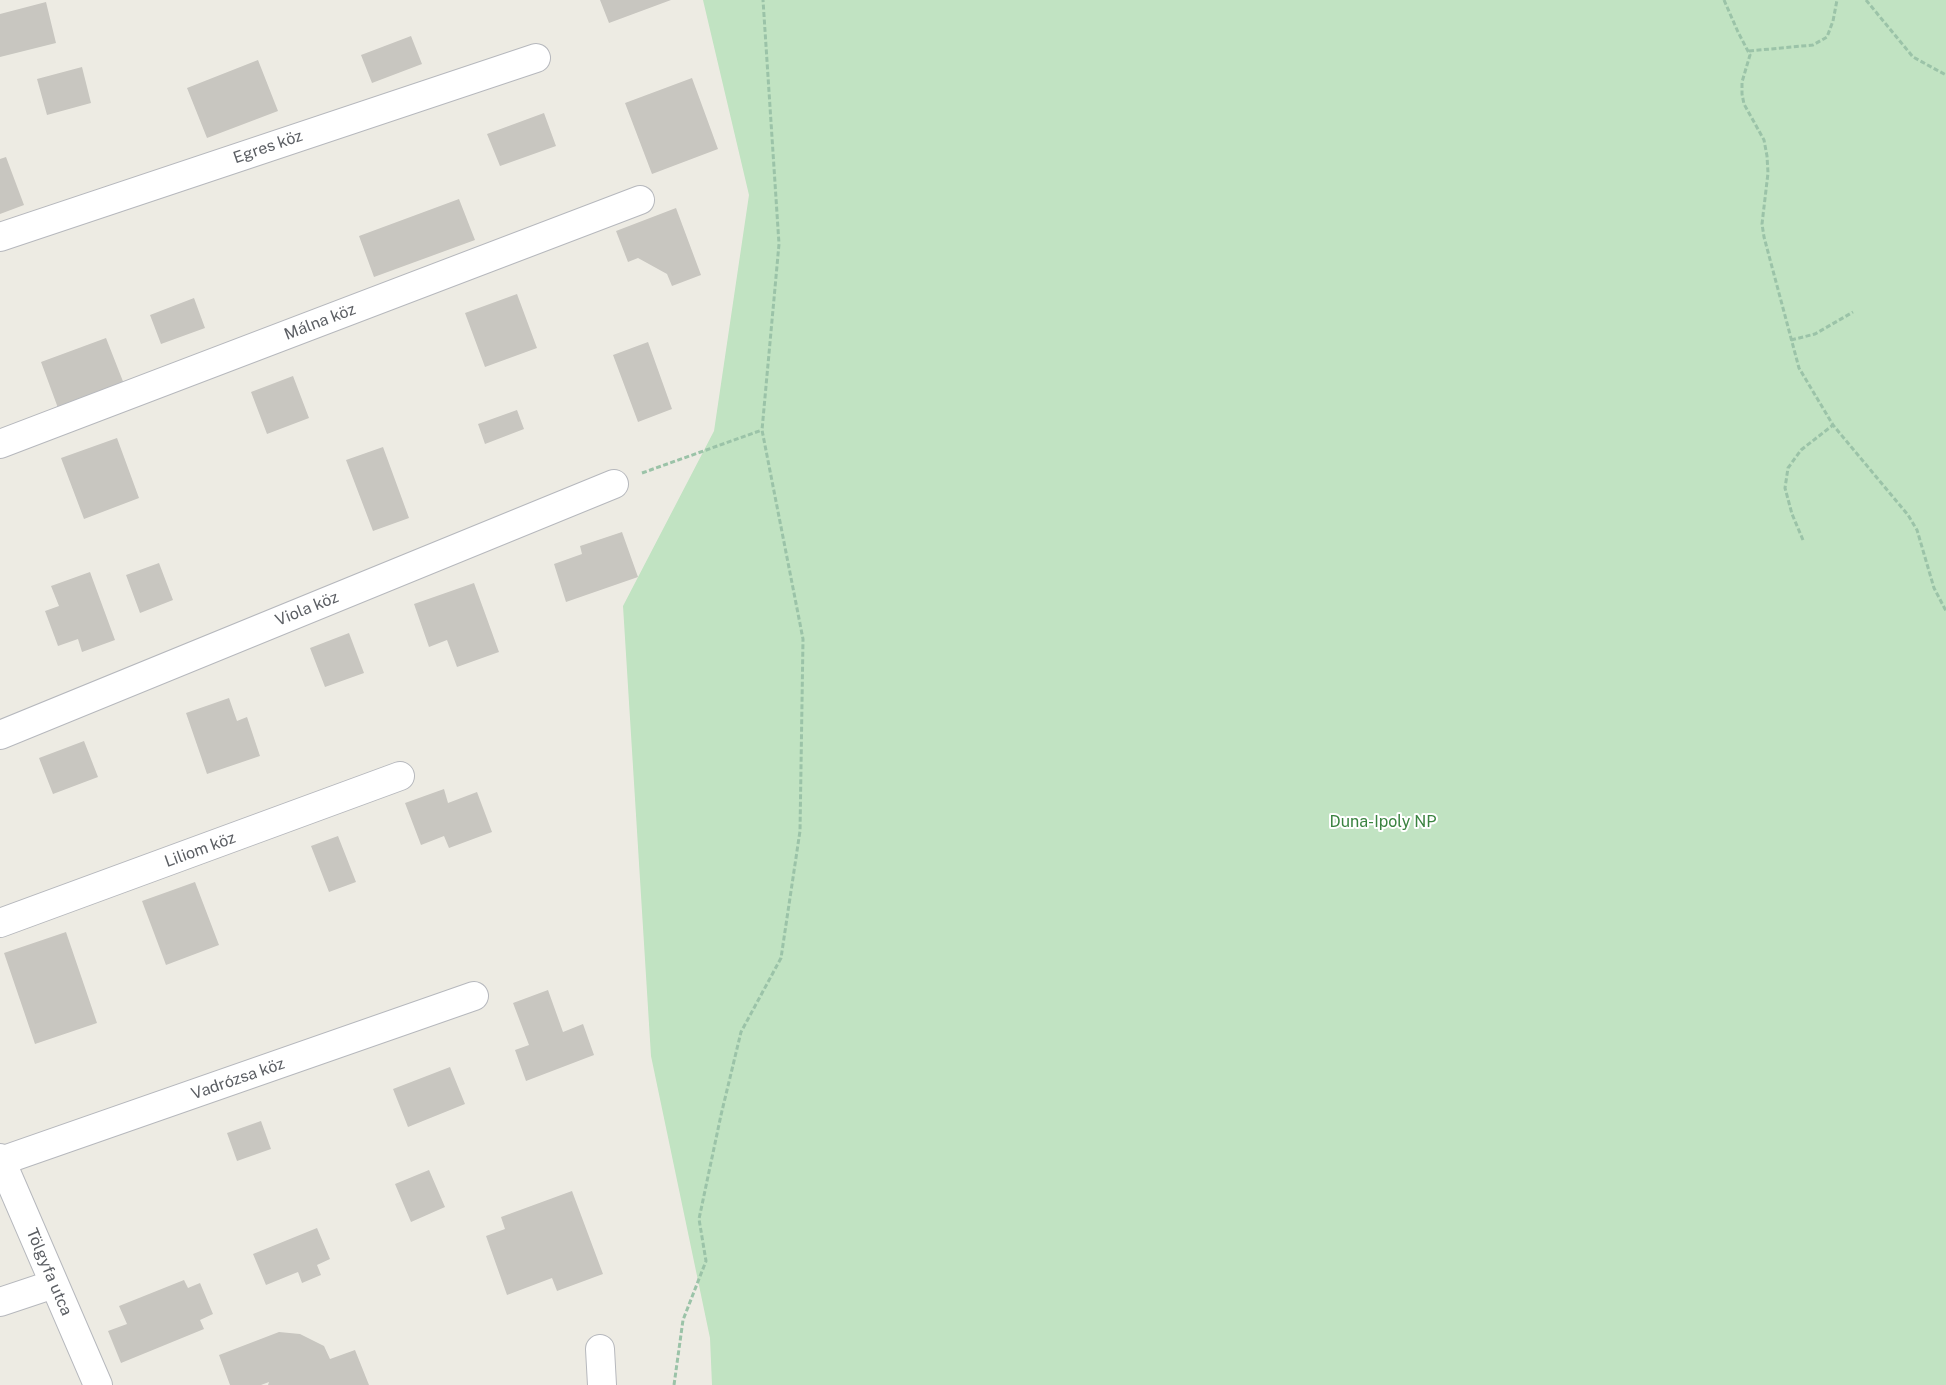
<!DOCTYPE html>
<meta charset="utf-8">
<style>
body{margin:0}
canvas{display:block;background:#edebe3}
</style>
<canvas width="1946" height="1385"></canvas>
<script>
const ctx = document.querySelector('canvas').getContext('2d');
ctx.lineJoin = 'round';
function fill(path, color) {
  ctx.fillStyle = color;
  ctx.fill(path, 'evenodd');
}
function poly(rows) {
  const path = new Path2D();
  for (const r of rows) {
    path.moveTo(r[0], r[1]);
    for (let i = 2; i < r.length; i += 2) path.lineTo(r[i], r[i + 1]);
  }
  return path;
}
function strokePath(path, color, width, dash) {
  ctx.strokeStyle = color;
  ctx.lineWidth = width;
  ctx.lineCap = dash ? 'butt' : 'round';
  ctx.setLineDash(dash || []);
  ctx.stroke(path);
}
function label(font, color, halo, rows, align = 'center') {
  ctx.font = font + ' "Public Sans",sans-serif';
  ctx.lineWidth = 4;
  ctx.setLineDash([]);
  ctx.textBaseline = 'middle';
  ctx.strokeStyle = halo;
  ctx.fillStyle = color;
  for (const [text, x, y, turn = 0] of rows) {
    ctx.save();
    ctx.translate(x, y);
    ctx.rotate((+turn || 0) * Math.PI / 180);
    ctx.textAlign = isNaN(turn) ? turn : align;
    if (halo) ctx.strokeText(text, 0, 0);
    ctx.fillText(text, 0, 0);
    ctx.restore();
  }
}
fill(poly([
 [703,0,1946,0,1946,1385,712,1385,710,1338,651,1056,623,606,714,431,749,195]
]), '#c1e3c2');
fill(poly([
 [600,0,671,0,609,23],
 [46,2,56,43,0,57,0,14],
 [411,36,422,64,372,83,361,55],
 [258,60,278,111,207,138,187,88],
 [82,67,91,103,47,115,37,79],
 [692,78,718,149,652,174,625,103],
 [544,113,556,146,500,166,487,134],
 [6,157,24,205,0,214,0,159],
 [459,199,475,240,374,277,359,236],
 [676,208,701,275,672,286,667,274,638,258,628,262,616,231],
 [517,294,537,348,485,367,465,313],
 [194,298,205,328,161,344,150,315],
 [106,338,124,384,58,408,41,362],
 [648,342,672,409,638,422,613,355],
 [293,376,309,418,267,434,251,392],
 [517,410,524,429,485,444,478,424],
 [117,438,139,498,84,519,61,458],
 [383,447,409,518,373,531,346,460],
 [622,532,638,577,566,602,554,564,582,554,580,546],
 [159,563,173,600,140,613,126,575],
 [90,572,115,640,82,652,78,639,58,646,45,611,59,606,51,586],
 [474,583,499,652,457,667,447,640,429,647,414,604],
 [349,633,364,673,325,687,310,648],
 [229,698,237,721,247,717,260,756,207,774,186,713],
 [84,741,98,777,53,794,39,758],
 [444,789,448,803,477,792,492,832,449,848,444,836,421,845,405,803],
 [338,836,356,882,329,892,311,846],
 [195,882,219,945,166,965,142,901],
 [66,932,97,1023,35,1044,4,953],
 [548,990,563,1032,583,1024,594,1055,526,1081,515,1050,529,1045,513,1003],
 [450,1067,465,1104,408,1127,393,1089],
 [261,1121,271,1149,237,1161,227,1133],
 [429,1170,445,1207,411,1222,395,1184],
 [572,1191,603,1274,557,1291,552,1278,507,1295,486,1236,505,1229,501,1217],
 [317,1228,330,1259,317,1265,321,1275,302,1283,298,1272,266,1285,253,1254],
 [184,1280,188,1288,200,1283,213,1314,200,1320,204,1329,121,1363,108,1331,127,1324,119,1306],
 [279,1332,300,1334,324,1346,330,1359,355,1350,369,1385,268,1385,269,1382,261,1385,230,1385,219,1355]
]), '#c8c6c0');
const minor = poly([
 [0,237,536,58],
 [0,444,640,200],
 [0,735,614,484],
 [0,923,400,776],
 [0,1158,98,1385],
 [1,1161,474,996],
 [0,1302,54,1284],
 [600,1349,602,1385]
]);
strokePath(minor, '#b6b8bd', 30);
strokePath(poly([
 [1724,0,1738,32,1750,55,1742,82,1742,94,1744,104,1764,140,1767,156,1768,173,1762,224,1764,237,1799,368,1833,425,1908,515,1917,530,1934,588,1946,611],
 [1866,0,1913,57,1946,75],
 [1749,51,1813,45,1827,37,1833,21,1837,0],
 [1791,340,1815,334,1853,312],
 [642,473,762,430],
 [1803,540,1792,514,1785,488,1788,468,1801,450,1833,425],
 [674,1385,683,1320,706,1261,699,1219,721,1115,741,1032,781,958,800,831,803,639,762,430,779,244,763,0]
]), '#9bc3a8', 3, [5, 2.5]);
strokePath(minor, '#fff', 28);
label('16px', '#5b5e63', '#fff', [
 ["Egres köz",268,147,-19],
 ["Málna köz",320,322,-21],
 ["Viola köz",307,609,-22],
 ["Liliom köz",200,850,-20],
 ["Vadrózsa köz",238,1079,-19],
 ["Tölgyfa utca",49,1272,67]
]);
label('16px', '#3a8340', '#fff', [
 ["Duna-Ipoly NP",1383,822]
]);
</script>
